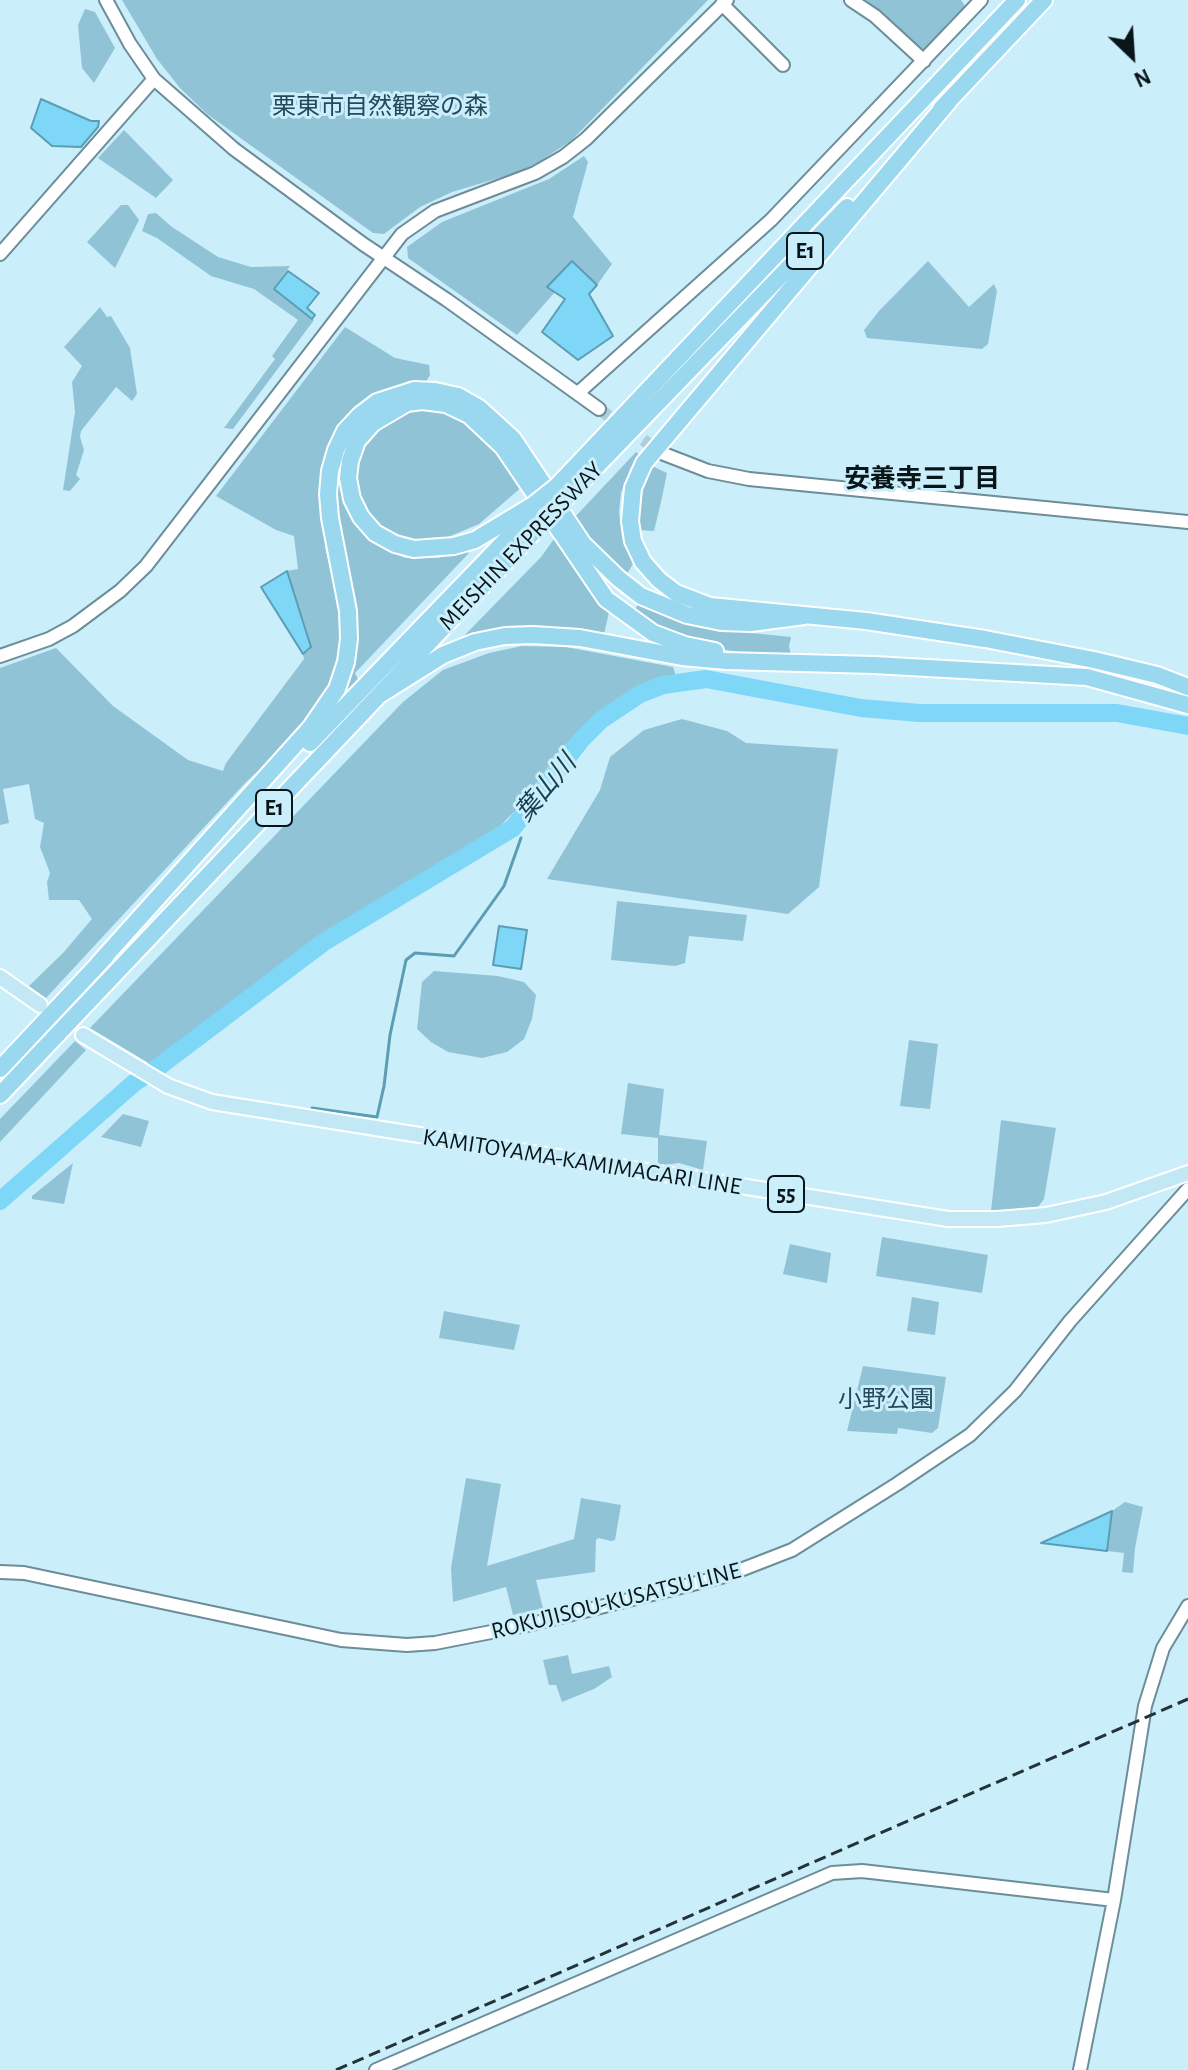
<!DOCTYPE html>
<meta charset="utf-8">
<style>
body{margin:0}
#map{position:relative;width:1188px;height:2070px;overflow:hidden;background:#cbeefb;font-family:"Alegreya Sans",sans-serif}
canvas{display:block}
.north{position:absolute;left:1092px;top:16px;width:80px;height:80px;-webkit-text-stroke:6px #cbeefb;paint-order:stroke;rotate:155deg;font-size:22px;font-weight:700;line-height:32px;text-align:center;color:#081519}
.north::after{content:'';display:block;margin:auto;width:28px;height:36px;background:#081519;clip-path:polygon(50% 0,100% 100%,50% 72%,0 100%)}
</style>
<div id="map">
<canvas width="1188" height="2070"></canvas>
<div class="north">N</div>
</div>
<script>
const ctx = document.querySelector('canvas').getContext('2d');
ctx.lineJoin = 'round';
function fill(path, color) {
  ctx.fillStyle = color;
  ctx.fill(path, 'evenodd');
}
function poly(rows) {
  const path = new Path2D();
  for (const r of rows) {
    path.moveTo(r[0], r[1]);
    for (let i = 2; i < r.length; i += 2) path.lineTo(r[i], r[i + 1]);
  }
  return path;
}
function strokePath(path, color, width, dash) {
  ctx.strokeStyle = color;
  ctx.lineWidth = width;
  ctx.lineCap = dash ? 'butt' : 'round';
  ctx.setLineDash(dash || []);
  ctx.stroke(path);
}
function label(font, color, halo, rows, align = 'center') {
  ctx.font = font + ' "Alegreya Sans","Noto Sans JP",sans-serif';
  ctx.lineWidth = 6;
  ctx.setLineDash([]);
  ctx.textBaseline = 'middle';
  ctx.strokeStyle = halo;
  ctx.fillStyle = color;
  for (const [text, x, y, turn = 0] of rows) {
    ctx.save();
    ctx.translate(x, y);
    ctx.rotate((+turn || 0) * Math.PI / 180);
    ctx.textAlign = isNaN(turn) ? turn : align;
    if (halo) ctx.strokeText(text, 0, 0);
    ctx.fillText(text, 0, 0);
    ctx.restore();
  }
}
fill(poly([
 [122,0,708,0,572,140,539,162,516,173,452,192,420,207,384,234,373,233,207,114,180,88,157,59],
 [862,0,961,0,965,6,945,26,945,31,927,50,916,47],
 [85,9,95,12,115,48,94,83,82,68,78,25],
 [124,130,173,180,156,198,98,158],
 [584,156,588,162,573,217,612,264,597,285,572,261,548,287,555,292,517,335,408,258,407,247,442,222,549,179],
 [121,205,128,205,139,220,115,268,87,242],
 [156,213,172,227,218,257,251,267,290,266,274,289,314,320,233,429,224,428,275,359,272,356,298,320,254,289,211,276,157,238,142,231,148,214],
 [928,261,969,307,994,284,997,291,988,344,982,349,867,338,864,330,879,311],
 [100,307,107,317,111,316,130,348,137,394,132,401,116,387,81,431,80,437,84,450,76,475,80,479,70,491,63,490,75,412,72,382,82,366,64,347],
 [345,327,395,358,429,365,430,375,424,385,388,390,372,398,341,425,330,441,323,462,320,496,326,552,338,599,342,625,341,654,331,684,315,712,286,746,246,782,46,998,29,986,63,953,92,919,79,900,49,900,47,882,50,873,40,847,44,823,35,819,29,784,3,789,9,823,0,825,0,668,56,648,113,706,188,760,223,771,226,763,304,659,303,654,310,650,307,631,286,571,298,569,294,536,276,530,216,496],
 [432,409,446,412,469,424,493,444,523,486,479,524,448,537,410,540,409,544,375,527,356,495,355,468,363,445,384,421,409,410],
 [636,452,641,456,631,467,621,493,619,511,622,537,633,564,624,579,602,561,574,518],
 [341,454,344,455,340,480,343,497,350,517,374,543,405,558,438,558,464,550,469,553,355,673,358,679,339,699,347,676,334,519,335,474],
 [652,466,667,473,661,502,654,531,637,530,637,502,644,475],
 [554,539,609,612,603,639,459,641,541,557],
 [638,604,685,623,722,630,791,637,789,646,791,655,742,653,690,643,633,614],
 [522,646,566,647,673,667,676,676,641,690,602,713,563,747,517,809,492,834,322,934,152,1065,90,1028,403,702,443,670,489,653],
 [682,719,727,731,746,743,838,749,819,887,788,914,547,879,600,790,610,757,644,730],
 [617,901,747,915,743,941,689,936,685,963,675,966,611,960],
 [434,971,498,976,524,982,536,995,532,1019,524,1039,507,1052,482,1058,448,1052,431,1042,417,1029,422,982],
 [909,1040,938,1044,930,1109,900,1106],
 [75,1041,86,1050,0,1142,0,1119],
 [628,1083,664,1089,659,1135,707,1141,703,1170,679,1163,658,1166,658,1138,621,1134],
 [123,1114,149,1121,141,1147,101,1137],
 [1001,1120,1056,1128,1044,1199,1038,1207,991,1211],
 [73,1163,64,1204,32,1199,32,1196],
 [882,1237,988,1255,982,1293,876,1276],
 [790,1244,831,1253,827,1283,783,1274],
 [912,1297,939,1302,935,1335,907,1331],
 [444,1311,520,1325,514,1350,439,1338],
 [863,1366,946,1377,938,1428,932,1433,898,1428,897,1434,847,1431],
 [466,1478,501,1484,487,1566,574,1539,581,1498,621,1505,615,1540,611,1541,598,1538,596,1540,595,1572,536,1580,543,1608,513,1615,506,1587,453,1602,451,1568],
 [1125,1502,1143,1507,1135,1548,1133,1573,1122,1572,1124,1553,1107,1551,1112,1511],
 [568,1655,572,1674,609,1666,612,1677,594,1689,562,1702,556,1685,549,1685,543,1660]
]), '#91c3d6');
const water = poly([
 [41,99,91,121,99,121,98,127,81,147,52,146,31,128,41,99],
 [572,261,597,285,589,294,613,336,578,360,542,332,565,299,547,287,572,261],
 [288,271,319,293,307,308,315,315,312,319,274,289,288,271],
 [287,571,311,647,303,654,261,587,287,571],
 [499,926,527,930,521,969,493,965,499,926],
 [1112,1511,1107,1551,1041,1543,1097,1518,1112,1511]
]);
fill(water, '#7ed7f7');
strokePath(water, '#5b9db4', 2);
strokePath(poly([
 [513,828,523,813],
 [312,1108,377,1117,384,1086,390,1035,406,960,415,953,454,956,504,886,521,838]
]), '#5b9db4', 3);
strokePath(poly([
 [0,1201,134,1083,161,1065,324,942,513,828,581,740,601,720,640,694,663,685,706,679,861,708,919,713,1117,713,1188,726]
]), '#7ed7f7', 18);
strokePath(poly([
 [599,409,662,453]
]), '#aecdd9', 12, [12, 6]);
const secondary = poly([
 [106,0,130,44,154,79,234,149,363,244,447,300,599,409],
 [851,0,875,16,924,61],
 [722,4,783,65],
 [0,254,154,79],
 [578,393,771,220,981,0],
 [664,454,708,471,749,479,1188,522],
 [0,656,49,639,73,626,120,591,146,566,402,234,435,211,535,173,563,157,586,139,727,0],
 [0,1572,24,1573,341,1640,407,1645,435,1643,532,1624,725,1576,792,1550,897,1484,970,1435,1015,1391,1070,1321,1188,1189],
 [376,2070,832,1873,862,1871,1114,1900],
 [1080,2070,1114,1900,1145,1706,1163,1648,1188,1606]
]);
const primary = poly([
 [0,977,40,1005],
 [83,1035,168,1086,212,1102,948,1219,997,1219,1046,1215,1106,1202,1188,1173]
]);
const highway = poly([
 [949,101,644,463,633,488,630,521,633,541,643,562,659,580,676,593,710,606,866,621,985,639,1094,660,1157,675,1188,687],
 [941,109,1044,0],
 [557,486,1017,0],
 [564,500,847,207],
 [533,505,475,540,454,546,414,549,395,544,375,533,361,517,352,499,348,478,350,461,357,441,373,423,407,403,422,401,446,404,469,415,503,447,606,599,653,633,685,645,715,651],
 [381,694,443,655,475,642,505,636,533,635,580,638,682,657,726,661,874,665,1087,677,1188,705],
 [310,743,530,515],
 [98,964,311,727,337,689,346,662,349,639,348,611,330,518,328,494,330,471,336,450,345,431,360,415,377,402,414,390,435,391,458,396,479,408,513,439,583,544,618,578,641,596,687,615,721,622,751,623,804,616],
 [0,1069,106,956],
 [0,1095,547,518]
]);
strokePath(secondary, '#6c8d99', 16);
strokePath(primary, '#fff', 18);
strokePath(highway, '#fff', 20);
strokePath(secondary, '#fff', 12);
strokePath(primary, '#c2e8f5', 14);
strokePath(highway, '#99d8ef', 16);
strokePath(poly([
 [336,2070,1188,1699]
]), '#233339', 3, [12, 6]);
const highwayBridge = poly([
 [533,505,557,486],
 [547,518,564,500]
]);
strokePath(highwayBridge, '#fff', 20, []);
strokePath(highwayBridge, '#99d8ef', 16);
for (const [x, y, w] of [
 [805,251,36],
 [274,808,36],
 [786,1194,36]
]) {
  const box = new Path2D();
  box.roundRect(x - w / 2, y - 18, w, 36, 6);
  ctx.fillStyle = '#cbeefb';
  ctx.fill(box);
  strokePath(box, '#081519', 2);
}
label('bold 22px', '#081519', null, [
 ["E1",805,251],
 ["E1",274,808],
 ["55",786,1194]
]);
label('24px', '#224a58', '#cbeefb', [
 ["栗東市自然観察の森",380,107],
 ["小野公園",886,1400]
]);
label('24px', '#081519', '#cbeefb', [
 ["MEISHIN EXPRESSWAY",521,546,-46],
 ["KAMITOYAMA-KAMIMAGARI LINE",582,1162,9],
 ["ROKUJISOU-KUSATSU LINE",616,1601,-14]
]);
label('bold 26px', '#081519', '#cbeefb', [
 ["安養寺三丁目",922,479]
]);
label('italic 26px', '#163f4d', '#cbeefb', [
 ["葉山川",546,788,-50]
]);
</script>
